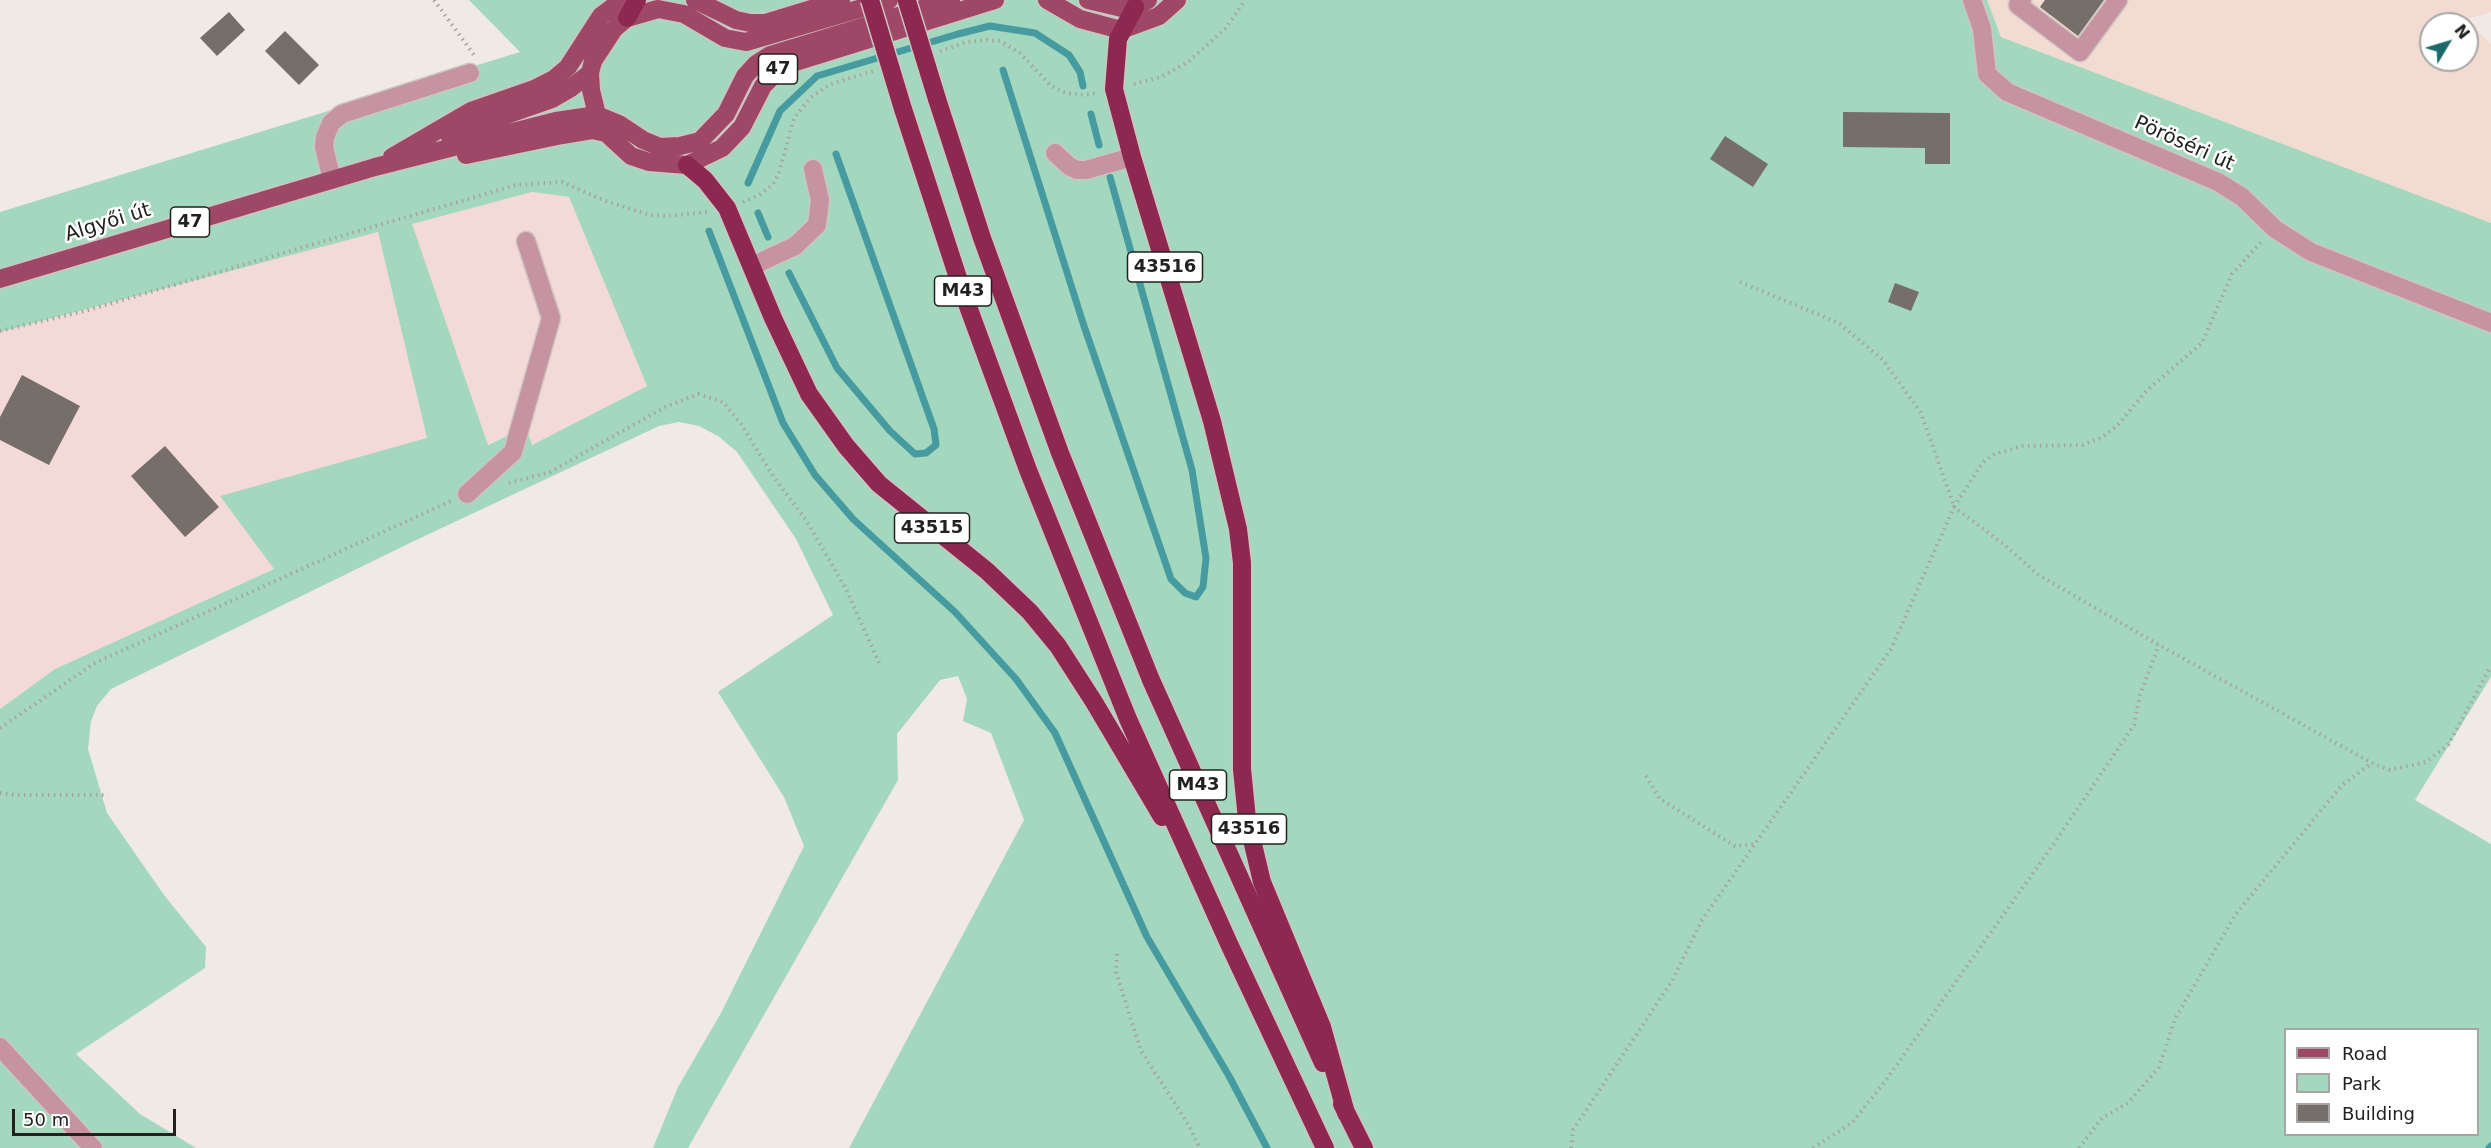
<!DOCTYPE html>
<meta charset="utf-8">
<style>
body{margin:0}
#map{position:relative;width:2491px;height:1148px;overflow:hidden;background:#f1e9e3;font-family:"DejaVu Sans",sans-serif}
canvas{display:block}
.legend{position:absolute;left:2284px;top:1028px;width:195px;height:108px;box-sizing:border-box;background:#fff;border:2px solid #a7a6a5;margin:0;padding:8px 10px;list-style:none;font-size:18px;color:#23211f}
.legend li{display:flex;align-items:center;gap:12px;height:30px}
.legend b{width:30px;border:2px solid #a7a6a5}
.north{position:absolute;left:2419px;top:12px;width:60px;height:60px;box-sizing:border-box;background:#fff;border:2px solid #a7a6a5;border-radius:50%;rotate:52deg;font-size:16px;font-weight:700;line-height:24px;text-align:center;color:#23211f}
.north::after{content:'';display:block;margin:auto;width:21px;height:27px;background:#1c696a;clip-path:polygon(50% 0,100% 100%,50% 72%,0 100%)}
.scale{position:absolute;left:12px;top:1109px;width:164px;height:27px;box-sizing:border-box;border:3px solid #23211f;border-top:0;padding-left:8px;font-size:18px;line-height:21px;white-space:nowrap;color:#23211f;-webkit-text-stroke:4px #fff;paint-order:stroke}
</style>
<div id="map">
<canvas width="2491" height="1148"></canvas>
<ul class="legend">
<li><b style="height:8px;background:#9f4766"></b>Road</li>
<li><b style="height:16px;background:#a4d8be"></b>Park</li>
<li><b style="height:16px;background:#756e69"></b>Building</li>
</ul>
<div class="north">N</div>
<div class="scale">50 m</div>
</div>
<script>
const ctx = document.querySelector('canvas').getContext('2d');
ctx.lineJoin = 'round';
function fill(path, color) {
  ctx.fillStyle = color;
  ctx.fill(path, 'evenodd');
}
function poly(rows) {
  const path = new Path2D();
  for (const r of rows) {
    path.moveTo(r[0], r[1]);
    for (let i = 2; i < r.length; i += 2) path.lineTo(r[i], r[i + 1]);
  }
  return path;
}
function strokePath(path, color, width, dash) {
  ctx.strokeStyle = color;
  ctx.lineWidth = width;
  ctx.lineCap = dash ? 'butt' : 'round';
  ctx.setLineDash(dash || []);
  ctx.stroke(path);
}
function label(font, color, halo, rows, align = 'center') {
  ctx.font = font + ' "DejaVu Sans",sans-serif';
  ctx.lineWidth = 5;
  ctx.setLineDash([]);
  ctx.textBaseline = 'middle';
  ctx.strokeStyle = halo;
  ctx.fillStyle = color;
  for (const [text, x, y, turn = 0] of rows) {
    ctx.save();
    ctx.translate(x, y);
    ctx.rotate((+turn || 0) * Math.PI / 180);
    ctx.textAlign = isNaN(turn) ? turn : align;
    if (halo) ctx.strokeText(text, 0, 0);
    ctx.fillText(text, 0, 0);
    ctx.restore();
  }
}
fill(poly([
 [532,192,569,197,647,386,532,445,526,427,487,445,411,224],
 [378,231,427,439,221,496,274,569,55,669,0,709,0,332]
]), '#f4dad6');
fill(poly([
 [1987,0,2491,0,2491,12,2467,19,2491,45,2491,223,2001,37],
 [2431,24,2467,24,2467,60,2431,60]
]), '#f2dbd0');
fill(poly([
 [469,0,1987,0,2001,37,2491,223,2491,677,2415,800,2491,844,2491,1148,849,1148,1024,820,991,733,963,721,967,699,958,676,940,680,897,734,898,780,688,1148,653,1148,678,1087,721,1013,804,846,784,797,718,692,833,615,796,539,737,452,718,436,699,426,679,422,659,426,412,542,111,689,97,706,91,721,88,749,107,813,164,895,206,947,205,968,76,1054,140,1114,196,1148,0,1148,0,709,55,669,274,569,220,496,427,438,378,232,0,332,0,212,520,52],
 [532,192,569,197,647,386,532,445,526,427,488,445,412,224],
 [2286,1030,2478,1030,2478,1134,2286,1134]
]), '#a4d8be');
strokePath(poly([
 [1003,70,1083,323,1171,579,1185,593,1196,597,1203,587,1206,558,1192,470,1110,177],
 [1091,114,1099,145],
 [748,183,780,111,817,76,958,34,990,26,1035,33,1069,55,1080,72,1083,86],
 [758,213,768,237],
 [709,231,783,423,815,475,853,519,955,612,1016,679,1055,733,1147,937,1229,1076,1267,1148],
 [789,273,837,368,890,431,915,454,926,453,936,445,934,429,836,154],
 [2489,1148,2491,1146]
]), '#469ba1', 7);
fill(poly([
 [2045,0,2104,0,2078,36,2040,7],
 [229,12,245,30,217,56,200,38],
 [285,31,319,65,299,85,265,51],
 [1843,112,1950,113,1950,164,1925,164,1925,148,1843,147],
 [1725,136,1768,164,1753,187,1710,159],
 [1895,283,1919,292,1911,311,1888,302],
 [22,375,80,406,49,465,0,440,0,417],
 [165,446,219,507,185,537,131,476]
]), '#756e69');
const minor = poly([
 [1972,0,1982,29,1987,74,2007,92,2218,182,2242,197,2275,229,2311,252,2491,323],
 [2022,0,2018,5,2080,52,2118,0],
 [1055,153,1069,166,1077,170,1086,170,1132,157],
 [332,180,324,147,325,137,331,123,342,114,470,73],
 [752,266,795,246,817,225,820,200,813,169],
 [467,494,513,452,551,318,526,241],
 [0,1047,93,1148]
]);
const major = poly([
 [695,0,736,20,750,23,765,23,841,0],
 [889,0,746,42,725,38,684,14,658,9,627,18,614,29,593,61,590,73,591,90,597,115,606,133,631,156,649,162,687,165,722,148,742,127,763,86,783,66,995,0],
 [1047,0,1080,19,1121,30,1159,16,1177,0],
 [1088,0,1122,8,1135,7,1148,0],
 [449,135,552,99,571,88,590,73],
 [466,155,562,135,592,130,606,133],
 [392,157,471,111,534,89,554,79,568,67,601,16,622,0],
 [0,279,375,167,556,121,597,115,619,124,643,140,660,147,680,146,700,141,726,114,745,76,756,64,770,55,951,0]
]);
const highway = poly([
 [1135,7,1118,39,1114,89,1132,157,1212,421,1238,529,1242,563,1242,769,1247,819,1262,882,1322,1027,1346,1113],
 [627,18,637,0],
 [937,99,982,238,1060,453,1151,680,1323,1063],
 [903,109,962,290,1028,470,1128,719,1230,946,1325,1148],
 [687,165,705,180,727,208,773,318,809,394,846,446,879,484,987,571,1030,612,1058,646,1094,702,1162,817],
 [1342,1104,1364,1148]
]);
strokePath(minor, '#ccc5c0', 21);
strokePath(major, '#ccc5c0', 21);
strokePath(highway, '#ccc5c0', 21);
strokePath(poly([
 [434,0,474,55],
 [940,51,967,42,987,40,1000,41,1020,53,1051,86,1063,92,1079,95,1098,93],
 [1134,84,1161,77,1188,62,1226,28,1245,0],
 [743,202,761,194,773,184,779,173,794,118,811,97,831,84,873,71],
 [1740,282,1839,323,1883,360,1921,413,1954,506],
 [0,331,85,311,516,185,562,182,603,200,649,215,668,216,707,212],
 [509,483,550,472,665,407,698,394,723,402,741,424,773,476,806,520,846,589,880,665],
 [1954,507,1983,462,1995,454,2023,446,2082,445,2101,438,2117,426,2147,390,2202,343,2232,274,2261,242],
 [0,728,95,663,451,501],
 [1646,776,1660,799,1735,846,1757,844],
 [0,793,15,795,108,795],
 [1117,954,1116,972,1141,1051,1188,1124,1200,1148],
 [1571,1148,1573,1130,1672,981,1702,920,1891,649,1954,507,2006,546,2037,574,2159,645,2372,763,2390,770,2426,762,2448,745,2491,666],
 [1813,1148,1852,1123,1886,1080,2053,845,2134,725,2140,695,2159,645],
 [2079,1148,2102,1118,2128,1103,2159,1067,2175,1019,2235,915,2342,785,2372,763]
]), '#a7a29d', 4, [1.5, 4.5]);
strokePath(minor, '#c693a2', 18);
strokePath(major, '#9f4766', 18);
strokePath(highway, '#8e2850', 18);
const highwayBridge = poly([
 [870,0,903,109],
 [907,1,937,99]
]);
strokePath(highwayBridge, '#ccc5c0', 21, []);
strokePath(highwayBridge, '#8e2850', 18);
for (const [x, y, w] of [
 [778,69,39],
 [190,222,39],
 [1165,267,75],
 [963,291,57],
 [932,528,75],
 [1198,785,57],
 [1249,829,75]
]) {
  const box = new Path2D();
  box.roundRect(x - w / 2, y - 15, w, 30, 4.5);
  ctx.fillStyle = '#fff';
  ctx.fill(box);
  strokePath(box, '#23211f', 1.5);
}
label('bold 18px', '#23211f', null, [
 ["47",778,69],
 ["47",190,222],
 ["43516",1165,267],
 ["M43",963,291],
 ["43515",932,528],
 ["M43",1198,785],
 ["43516",1249,829]
]);
label('20px', '#23211f', '#fff', [
 ["Pöröséri út",2184,144,24],
 ["Algyői út",108,223,-17]
]);
</script>
